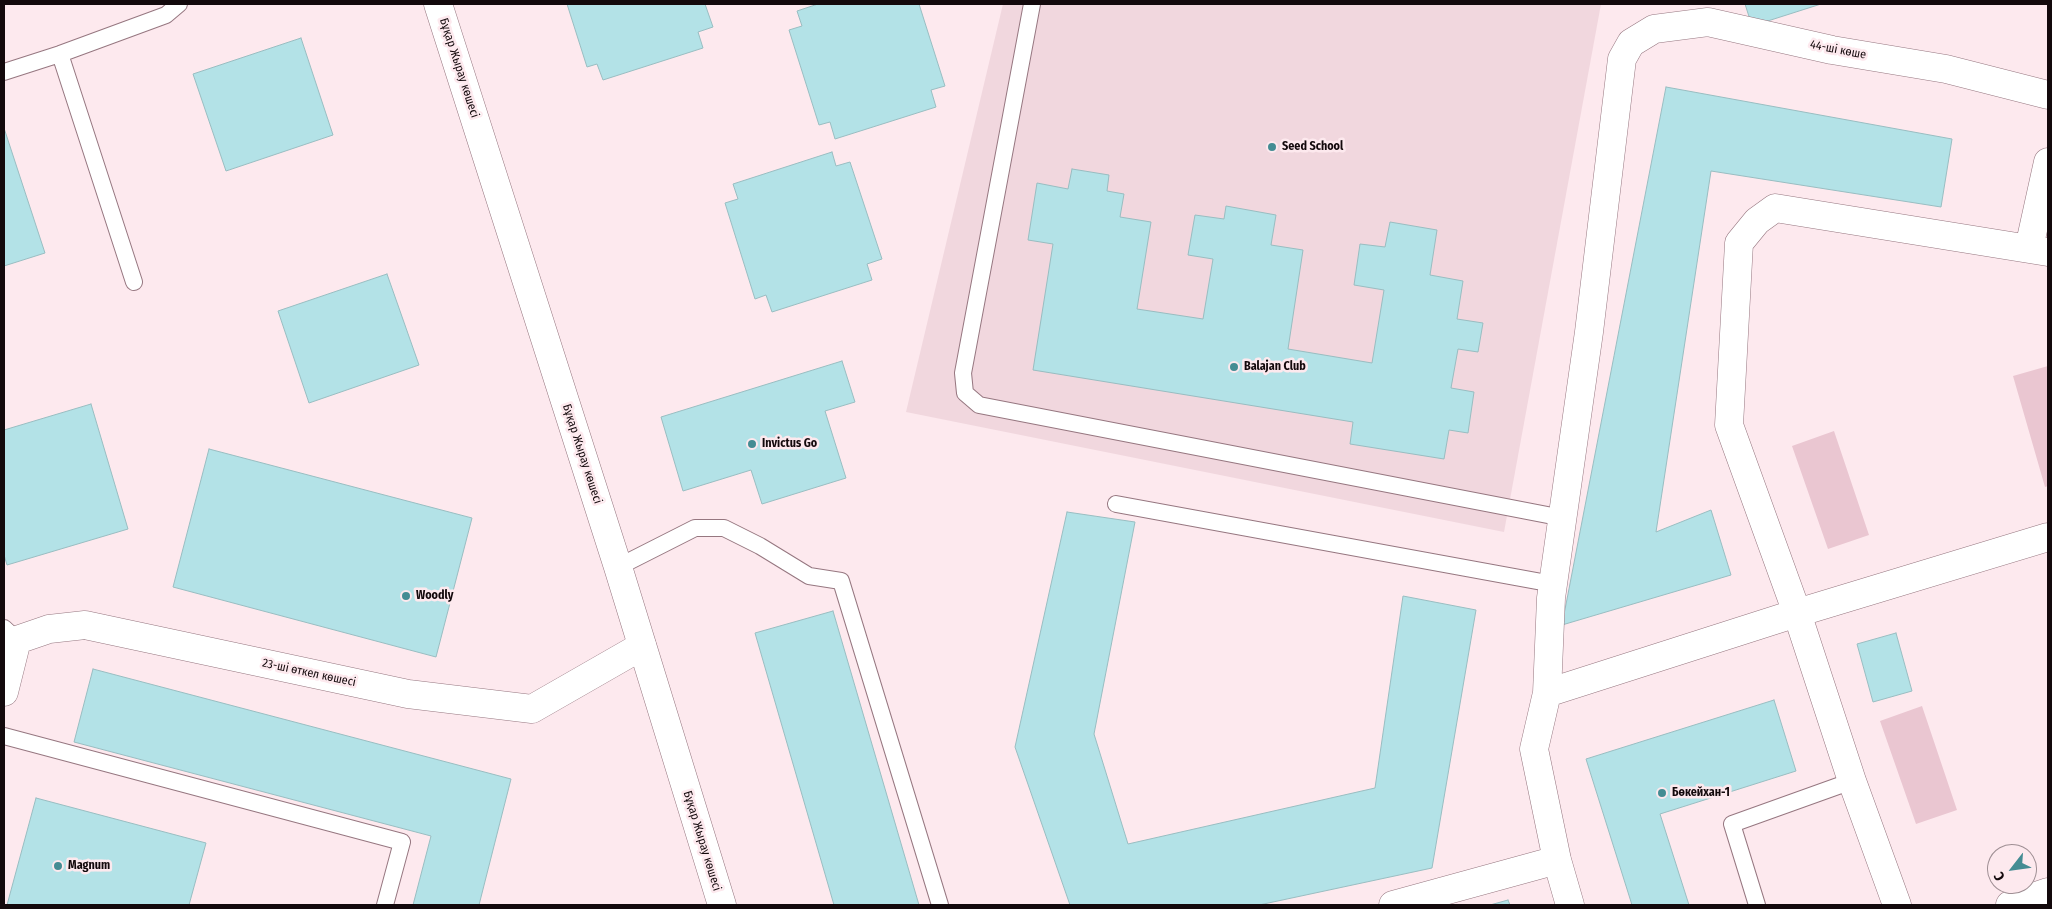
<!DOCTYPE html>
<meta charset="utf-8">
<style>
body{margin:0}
#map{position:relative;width:2052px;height:909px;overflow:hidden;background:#fde9ee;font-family:"Fira Sans Condensed",sans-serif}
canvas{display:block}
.frame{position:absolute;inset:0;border:5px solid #13090c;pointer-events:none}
.north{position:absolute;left:1987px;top:844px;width:50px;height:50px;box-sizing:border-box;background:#fde9ee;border:1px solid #9f8f94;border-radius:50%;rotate:240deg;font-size:14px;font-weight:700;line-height:20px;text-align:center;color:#13090c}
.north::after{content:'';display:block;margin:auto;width:18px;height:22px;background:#448c93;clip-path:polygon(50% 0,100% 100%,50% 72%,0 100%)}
</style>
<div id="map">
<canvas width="2052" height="909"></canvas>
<div class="frame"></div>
<div class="north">С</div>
</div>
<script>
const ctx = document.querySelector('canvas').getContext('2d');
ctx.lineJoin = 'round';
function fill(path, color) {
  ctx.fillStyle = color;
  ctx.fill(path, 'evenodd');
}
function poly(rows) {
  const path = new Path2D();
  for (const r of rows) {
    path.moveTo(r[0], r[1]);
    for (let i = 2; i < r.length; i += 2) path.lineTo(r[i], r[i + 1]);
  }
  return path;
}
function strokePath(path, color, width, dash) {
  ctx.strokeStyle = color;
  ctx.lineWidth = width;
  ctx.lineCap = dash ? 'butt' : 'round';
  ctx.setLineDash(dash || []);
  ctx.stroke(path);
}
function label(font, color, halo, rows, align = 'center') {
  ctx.font = font + ' "Fira Sans Condensed",sans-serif';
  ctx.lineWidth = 5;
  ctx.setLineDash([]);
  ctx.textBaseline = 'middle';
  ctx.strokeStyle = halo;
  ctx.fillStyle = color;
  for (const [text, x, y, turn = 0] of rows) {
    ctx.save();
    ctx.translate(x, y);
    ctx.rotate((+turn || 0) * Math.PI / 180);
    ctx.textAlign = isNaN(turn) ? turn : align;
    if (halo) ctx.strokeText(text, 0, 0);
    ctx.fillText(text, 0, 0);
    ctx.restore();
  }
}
fill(poly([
 [1003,4,1601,4,1504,532,906,412]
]), '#f1d7de');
fill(poly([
 [2048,366,2048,486,2045,487,2013,376],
 [1834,431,1869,535,1828,549,1792,446],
 [1922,706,1957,810,1916,824,1880,721]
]), '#eac6d1');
const building = poly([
 [567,4,705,4,713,27,698,32,703,48,603,80,597,64,587,67,567,4],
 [818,4,919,4,945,86,931,90,936,107,835,139,830,122,819,125,789,30,802,26,797,11,818,4],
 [1745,4,1821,4,1752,26,1745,4],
 [301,38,333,135,226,171,193,74,301,38],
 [1666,87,1952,139,1941,207,1711,171,1656,532,1711,510,1731,575,1562,625,1666,87],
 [4,128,45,253,4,266,4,128],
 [832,152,836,166,850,162,882,259,867,264,872,280,772,312,766,295,755,299,725,203,738,199,733,184,832,152],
 [1072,169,1109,175,1107,191,1124,194,1120,217,1151,222,1137,309,1203,319,1213,259,1188,255,1195,215,1224,219,1226,206,1276,215,1271,245,1303,250,1288,349,1372,363,1384,290,1354,285,1360,244,1385,247,1390,222,1437,230,1430,275,1463,281,1457,319,1483,323,1478,352,1458,349,1451,388,1474,392,1468,433,1449,430,1444,459,1350,444,1353,422,1033,370,1053,244,1028,240,1037,183,1068,189,1072,169],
 [387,274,419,365,309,403,278,311,387,274],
 [842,361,855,402,825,411,846,478,762,504,751,470,683,491,661,417,842,361],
 [91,404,128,529,7,565,4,555,4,430,91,404],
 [209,449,472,518,436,657,173,587,209,449],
 [1067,512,1135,522,1094,734,1128,844,1375,788,1403,596,1476,610,1432,868,1259,905,1070,905,1015,747,1067,512],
 [833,611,919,905,834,905,755,633,833,611],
 [1896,633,1912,691,1873,702,1857,644,1896,633],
 [93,669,511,779,479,905,413,905,431,836,74,742,93,669],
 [1774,700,1796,771,1660,814,1689,905,1632,905,1586,759,1774,700],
 [36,798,206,843,189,905,7,905,36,798],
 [1508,900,1510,905,1490,905,1508,900]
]);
fill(building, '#b3e2e7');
strokePath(building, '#99bdc1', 1);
const service = poly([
 [1032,4,963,373,965,393,979,405,1563,518],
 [60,54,134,282],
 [4,72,60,54,166,15,179,4],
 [1116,504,1553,584],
 [618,567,695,528,724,528,760,546,809,576,841,581,940,905],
 [4,628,17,640],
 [4,736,402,842,385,905],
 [1757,905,1732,824,1852,781]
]);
const minor = poly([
 [2029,248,2048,162],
 [4,692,17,640,49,629,85,625,408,694,532,709,642,646],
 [1547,693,1797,613,2048,537],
 [1393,905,1557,860],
 [1570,905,1557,860,1534,749,1547,693,1551,598,1589,332,1622,59,1631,43,1654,29,1708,22,1832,50,1946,69,2048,95],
 [1897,905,1852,781,1797,613,1729,425,1739,243,1757,221,1775,208,2048,252],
 [2010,905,2048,892]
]);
const tertiary = poly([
 [438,4,618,567,722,905]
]);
strokePath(service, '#967780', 18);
strokePath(minor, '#967780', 29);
strokePath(tertiary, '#967780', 29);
strokePath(service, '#fff', 16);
strokePath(minor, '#fff', 28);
strokePath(tertiary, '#fff', 28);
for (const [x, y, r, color] of [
 [1272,147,5,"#448c93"],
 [1234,367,5,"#448c93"],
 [752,444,5,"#448c93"],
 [406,596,5,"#448c93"],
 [1662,793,5,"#448c93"],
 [58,866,5,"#448c93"]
]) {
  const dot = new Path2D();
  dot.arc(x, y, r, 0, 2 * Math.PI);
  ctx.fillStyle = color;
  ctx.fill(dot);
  strokePath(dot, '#fde9ee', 2);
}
label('12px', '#13090c', '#fde9ee', [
 ["44-ші көше",1838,50,11],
 ["Бұқар Жырау көшесі",459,68,72],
 ["Бұқар Жырау көшесі",582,454,72],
 ["23-ші өткел көшесі",309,673,12],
 ["Бұқар Жырау көшесі",702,841,73]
]);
label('bold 12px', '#13090c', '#fde9ee', [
 ["Seed School",1282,147],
 ["Balajan Club",1244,367],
 ["Invictus Go",762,444],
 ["Woodly",416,596],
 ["Бөкейхан-1",1672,793],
 ["Magnum",68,866]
], 'left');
</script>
